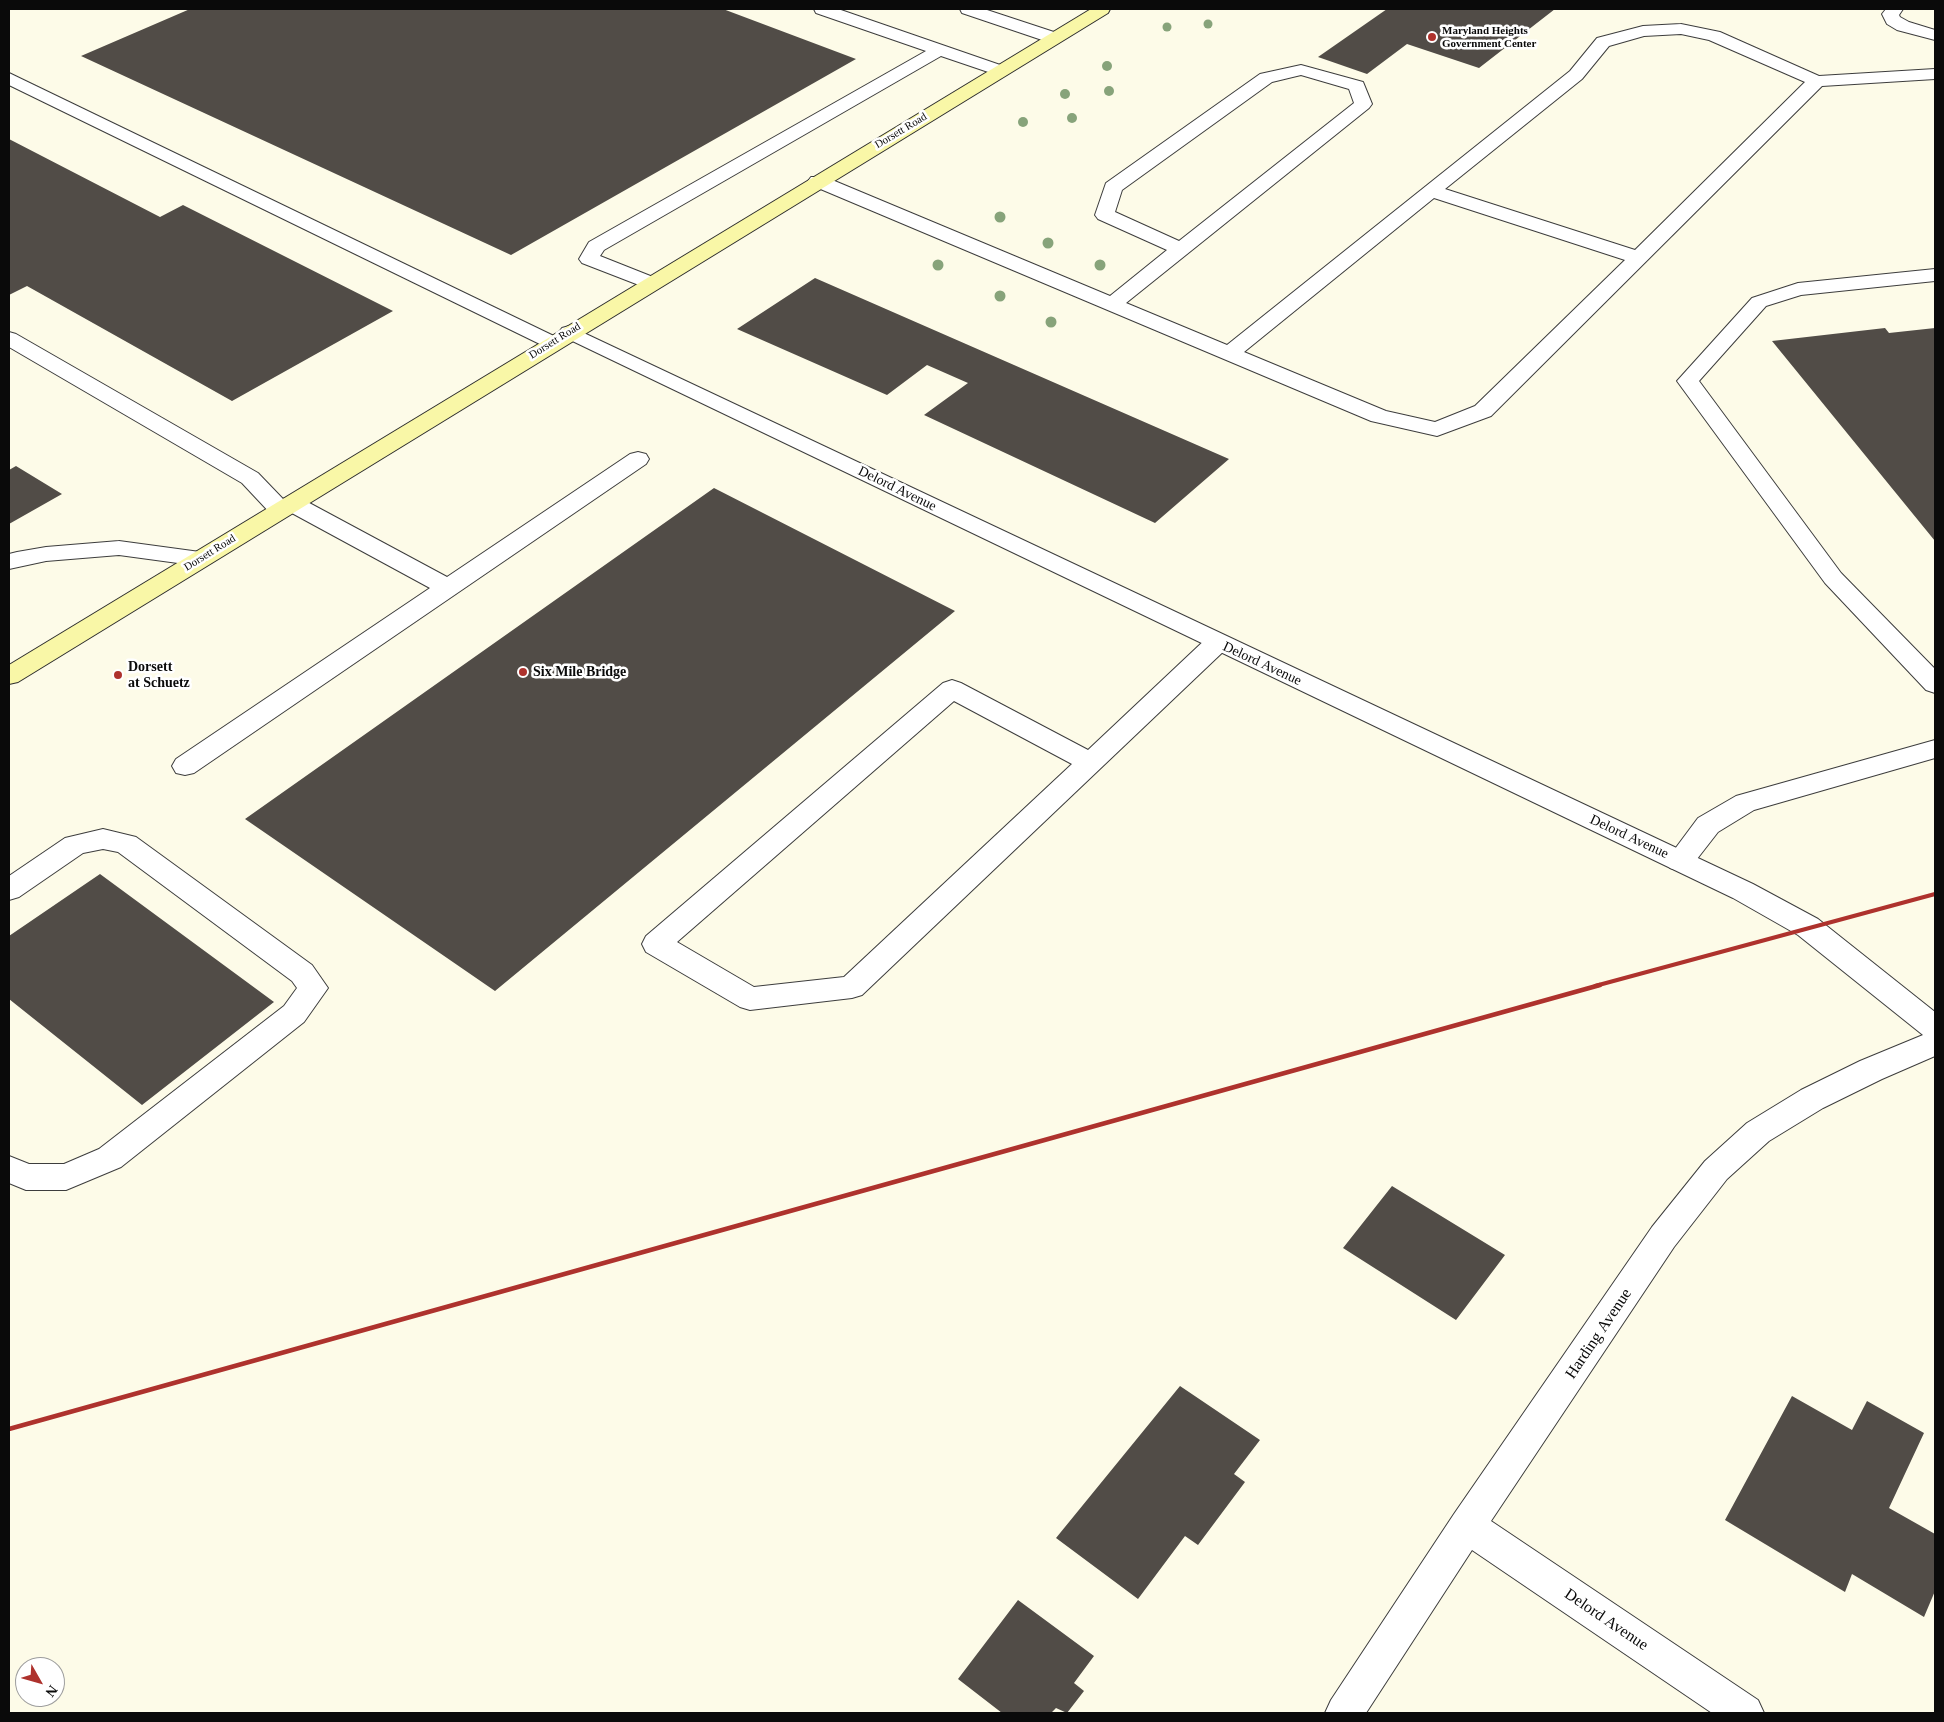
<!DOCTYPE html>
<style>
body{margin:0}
#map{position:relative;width:1944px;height:1722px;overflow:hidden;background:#fdfbe8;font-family:Georgia,serif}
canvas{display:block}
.frame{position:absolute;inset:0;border:10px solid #0a0a0a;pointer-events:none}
.north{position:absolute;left:15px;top:1657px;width:50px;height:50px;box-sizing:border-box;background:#fff;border:1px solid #9d9d9d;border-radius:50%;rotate:128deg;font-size:14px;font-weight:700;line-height:20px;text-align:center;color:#0a0a0a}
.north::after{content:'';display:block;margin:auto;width:18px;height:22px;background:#ae322d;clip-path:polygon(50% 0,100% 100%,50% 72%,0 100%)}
</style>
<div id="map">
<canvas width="1944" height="1722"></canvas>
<div class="frame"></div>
<div class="north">N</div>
</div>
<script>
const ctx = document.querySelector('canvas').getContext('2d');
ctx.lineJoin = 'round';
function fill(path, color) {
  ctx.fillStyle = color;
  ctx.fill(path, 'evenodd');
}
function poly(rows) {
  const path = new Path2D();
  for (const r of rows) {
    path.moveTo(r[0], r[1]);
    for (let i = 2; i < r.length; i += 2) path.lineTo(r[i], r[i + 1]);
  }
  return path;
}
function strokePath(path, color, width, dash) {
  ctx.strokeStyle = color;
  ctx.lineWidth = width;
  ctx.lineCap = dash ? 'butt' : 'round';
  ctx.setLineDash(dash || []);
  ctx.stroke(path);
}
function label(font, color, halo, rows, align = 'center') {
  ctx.font = font + ' Georgia,serif';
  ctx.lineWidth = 5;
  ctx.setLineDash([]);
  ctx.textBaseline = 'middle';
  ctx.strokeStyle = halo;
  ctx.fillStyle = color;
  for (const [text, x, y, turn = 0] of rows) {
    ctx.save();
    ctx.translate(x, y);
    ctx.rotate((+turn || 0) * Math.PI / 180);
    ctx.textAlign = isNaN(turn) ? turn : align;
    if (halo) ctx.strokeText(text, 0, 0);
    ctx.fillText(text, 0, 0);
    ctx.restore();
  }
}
fill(poly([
 [190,9,723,9,856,59,511,255,81,56],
 [1387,9,1555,9,1479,68,1407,44,1367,74,1318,57],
 [9,139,160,217,183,205,393,311,232,401,27,286,9,295],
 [815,278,1229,459,1155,523,924,415,968,383,927,365,887,395,737,329],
 [1885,328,1889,333,1935,328,1935,541,1772,341],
 [16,466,62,494,9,524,9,470],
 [714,488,955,611,495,991,245,819],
 [100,874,274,1002,142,1105,9,999,9,936],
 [1392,1186,1505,1255,1456,1320,1343,1248],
 [1180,1386,1260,1440,1234,1474,1245,1482,1198,1545,1185,1536,1138,1599,1056,1538],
 [1792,1396,1852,1430,1867,1401,1924,1433,1889,1508,1935,1534,1935,1591,1924,1617,1852,1574,1845,1592,1725,1520],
 [1018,1600,1094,1656,1074,1683,1084,1691,1067,1713,1056,1708,1051,1713,1002,1713,958,1679]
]), '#514c47');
const service = poly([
 [814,9,838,9,1006,67,1009,71,1006,75,1000,76,941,56,604,250,600,256,658,279,661,283,658,287,651,289,644,287,582,263,579,259,589,242,926,51,816,13,814,9],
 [960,9,984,9,1060,34,1063,38,1060,42,1048,42,962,13,960,9],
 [1886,9,1903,9,1899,15,1900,17,1909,22,1935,30,1935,40,1897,30,1887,24,1882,14,1886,9],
 [1681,24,1720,32,1819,76,1935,69,1935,79,1822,86,1491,416,1437,436,1371,421,811,185,808,181,811,177,825,177,1110,296,1167,250,1098,219,1095,215,1106,183,1260,74,1301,65,1363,82,1372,104,1369,108,1126,303,1227,345,1570,71,1597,38,1643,26,1681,24],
 [1681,34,1709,40,1805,82,1635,250,1445,189,1582,79,1609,46,1644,36,1681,34],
 [1301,75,1349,89,1354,103,1179,241,1115,212,1122,190,1272,82,1301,75],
 [1434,198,1625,260,1475,406,1435,422,1386,411,1244,352,1434,198],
 [9,73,560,339,564,343,560,347,553,349,546,347,9,85,9,73],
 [1935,269,1935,281,1801,295,1766,306,1699,381,1841,573,1935,669,1935,693,1926,690,1825,583,1677,381,1752,298,1798,283,1935,269],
 [9,332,16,334,258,473,283,499,292,496,300,498,447,577,630,454,638,452,646,454,649,459,646,464,194,773,185,775,176,773,172,766,176,759,430,588,290,512,288,515,280,517,272,515,242,483,9,347,9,332],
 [119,541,200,552,208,554,212,559,208,564,200,566,119,555,46,561,9,569,9,554,17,552,46,547,119,541],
 [1217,635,1226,637,1229,643,1226,649,862,995,852,998,750,1010,740,1007,646,952,642,944,646,936,943,683,952,680,961,683,1088,750,1208,637,1217,635],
 [954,701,1072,764,844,977,754,987,677,942,954,701],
 [1935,740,1935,758,1754,810,1718,832,1690,868,1680,871,1670,868,1666,861,1698,818,1736,796,1935,740],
 [103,829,136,837,312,965,328,988,304,1022,121,1167,66,1190,26,1190,9,1183,9,1156,29,1164,64,1164,99,1149,284,1006,297,988,292,981,118,852,103,849,83,853,19,897,9,900,9,876,65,838,103,829]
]);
const minor = poly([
 [569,326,1753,884,1818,919,1935,1012,1935,1056,1882,1079,1823,1108,1769,1141,1727,1179,1674,1247,1491,1521,1758,1700,1764,1713,1712,1713,1472,1550,1366,1713,1325,1713,1331,1700,1454,1514,1652,1227,1705,1161,1747,1123,1801,1090,1860,1061,1923,1035,1798,935,1733,898,562,336,559,332,562,328,569,326]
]);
const secondary = poly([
 [1091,9,1110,9,1108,13,18,682,9,684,9,665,1091,9]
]);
strokePath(service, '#3d3d3d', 2);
strokePath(minor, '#3d3d3d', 2);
strokePath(secondary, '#2c2c2c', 2);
fill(service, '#fff');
fill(minor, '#fff');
fill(secondary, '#f9f7a7');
strokePath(poly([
 [1595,986,1935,894]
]), '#ae322d', 4);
strokePath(poly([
 [9,1429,1600,985]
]), '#ae322d', 4.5);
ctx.fillStyle = '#87a37a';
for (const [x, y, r] of [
 [1208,24,4.5],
 [1167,27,4.5],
 [1107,66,5],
 [1109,91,5],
 [1065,94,5],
 [1072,118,5],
 [1023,122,5],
 [1000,217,5.5],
 [1048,243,5.5],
 [938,265,5.5],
 [1100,265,5.5],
 [1000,296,5.5],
 [1051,322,5.5]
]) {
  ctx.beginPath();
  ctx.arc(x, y, r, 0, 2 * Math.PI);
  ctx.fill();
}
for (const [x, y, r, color] of [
 [1432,37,5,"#ae322d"],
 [523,672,5,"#ae322d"],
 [118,675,5,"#ae322d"]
]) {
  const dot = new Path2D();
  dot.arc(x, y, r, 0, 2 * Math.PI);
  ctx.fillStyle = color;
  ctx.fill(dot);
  strokePath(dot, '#fff', 2);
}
label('bold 11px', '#0a0a0a', '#fff', [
 ["Maryland Heights",1442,31],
 ["Government Center",1442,44]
], 'left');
label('11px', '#0a0a0a', '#fff', [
 ["Dorsett Road",901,131,-31],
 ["Dorsett Road",555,341,-32],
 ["Dorsett Road",210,553,-32]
]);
label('14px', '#0a0a0a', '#fff', [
 ["Delord Avenue",897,489,26],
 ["Delord Avenue",1262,664,25],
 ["Delord Avenue",1629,837,25]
]);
label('bold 14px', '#0a0a0a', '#fff', [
 ["Dorsett",128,667],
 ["at Schuetz",128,683],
 ["Six Mile Bridge",533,672]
], 'left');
label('16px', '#0a0a0a', '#fff', [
 ["Harding Avenue",1599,1334,-56],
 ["Delord Avenue",1606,1620,34]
]);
</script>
